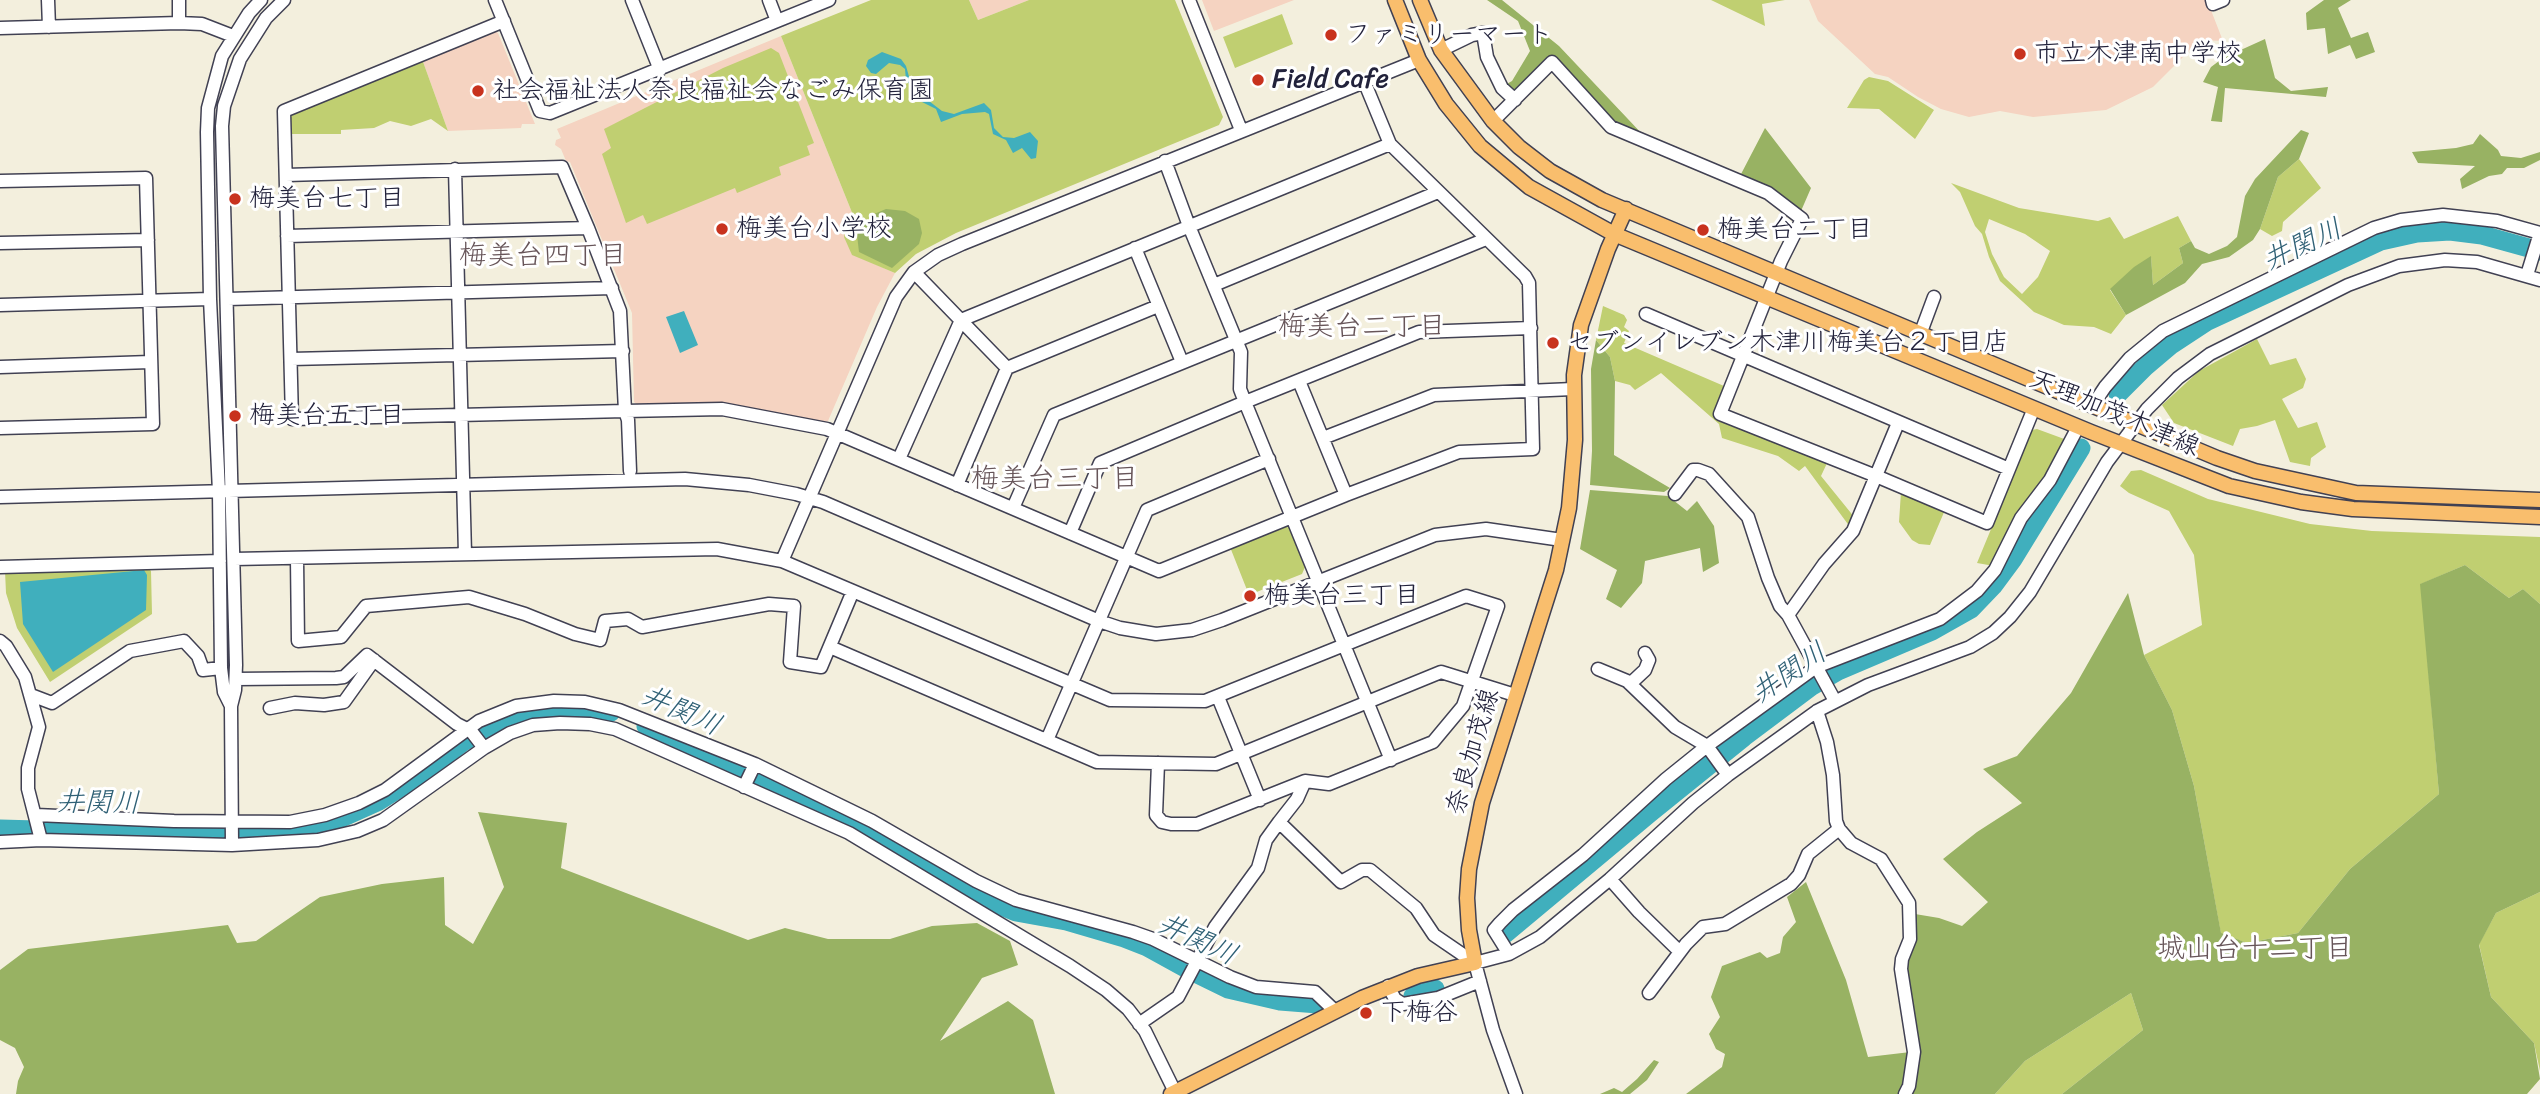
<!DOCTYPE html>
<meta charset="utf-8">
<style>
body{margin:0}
canvas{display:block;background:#f3efdd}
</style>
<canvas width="2540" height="1094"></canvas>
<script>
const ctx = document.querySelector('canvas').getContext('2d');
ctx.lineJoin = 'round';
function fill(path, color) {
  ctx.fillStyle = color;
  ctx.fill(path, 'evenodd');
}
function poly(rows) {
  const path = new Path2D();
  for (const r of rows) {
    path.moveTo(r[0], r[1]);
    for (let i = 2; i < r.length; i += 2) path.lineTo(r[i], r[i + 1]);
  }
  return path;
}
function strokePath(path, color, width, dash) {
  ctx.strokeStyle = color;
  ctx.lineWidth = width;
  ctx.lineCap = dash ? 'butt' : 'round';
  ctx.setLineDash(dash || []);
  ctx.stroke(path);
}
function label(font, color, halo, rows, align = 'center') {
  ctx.font = font + ' Sriracha,"Klee One",sans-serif';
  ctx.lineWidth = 6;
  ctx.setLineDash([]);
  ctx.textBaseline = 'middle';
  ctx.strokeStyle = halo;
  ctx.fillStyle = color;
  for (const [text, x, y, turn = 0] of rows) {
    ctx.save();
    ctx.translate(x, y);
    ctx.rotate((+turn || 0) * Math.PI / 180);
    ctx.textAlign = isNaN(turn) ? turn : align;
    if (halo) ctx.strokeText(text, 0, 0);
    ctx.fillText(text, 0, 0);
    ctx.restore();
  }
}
fill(poly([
 [969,0,1029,0,978,20],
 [1202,0,1294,0,1214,31],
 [1809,0,2207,0,2223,41,2200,40,2153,87,2106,110,2033,117,2000,111,1969,117,1941,109,1918,97,1888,77,1875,74,1818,21],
 [493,30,498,33,535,124,522,124,521,128,448,131,422,59],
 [781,36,853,215,846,225,852,254,895,273,877,307,828,421,822,424,639,406,634,402,632,313,570,162,566,161,561,149,555,145,556,140,561,138,557,129]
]), '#f5d3c1');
fill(poly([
 [871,0,969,0,978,20,1029,0,1175,0,1223,117,1219,125,956,233,916,254,895,273,852,255,844,237,846,225,853,215,781,36],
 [1711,0,1785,0,1762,4,1765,26],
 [1282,14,1293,44,1235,68,1223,37],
 [771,48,779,53,814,143,807,146,810,155,779,167,781,175,737,193,735,188,647,224,643,215,626,223,602,154,611,148,604,129,723,68],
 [422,59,448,131,431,119,411,126,390,121,374,128,341,130,341,134,289,134,289,117,293,111],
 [1869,77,1888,81,1934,110,1915,139,1879,109,1847,108,1864,80],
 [2299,159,2321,188,2283,222,2282,231,2272,236,2260,229,2278,177],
 [1951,183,2019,208,2098,221,2110,217,2124,239,2178,216,2191,241,2179,248,2183,263,2153,285,2151,257,2110,290,2126,315,2111,334,2094,327,2064,325,2034,312,2000,281,1989,257,1982,234,1975,226,1960,192],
 [1989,219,2025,234,2050,251,2038,277,2022,294,2004,277,1992,254,1985,232],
 [1603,306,1624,315,1627,320,1624,327,1629,331,1624,343,1724,386,1714,412,1828,461,1821,476,1855,518,1850,527,1805,466,1799,471,1778,456,1722,438,1719,424,1661,373,1635,390,1630,385,1615,381,1610,357,1596,340],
 [2257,339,2270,365,2296,358,2306,379,2303,388,2282,399,2298,428,2317,422,2326,447,2311,458,2310,466,2290,462,2275,420,2257,426,2240,429,2233,446,2174,423,2162,405,2199,371],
 [2037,429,2067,440,2043,486,2022,505,1994,566,1977,563,2032,430],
 [2141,470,2208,499,2310,524,2372,531,2540,537,2540,604,2523,589,2509,598,2465,565,2421,584,2439,794,2350,869,2298,933,2247,943,2221,934,2194,786,2172,710,2144,655,2202,625,2194,555,2169,511,2129,493,2120,486,2131,471],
 [1901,492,1945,510,1930,545,1919,544,1912,540,1899,522],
 [1284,525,1289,528,1305,567,1302,574,1249,595,1230,547],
 [147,567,151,571,152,614,50,682,17,628,6,593,5,571],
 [2540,892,2540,1071,2534,1043,2491,997,2479,944,2496,913],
 [2131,993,2143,1030,2062,1094,1995,1094,2025,1061]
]), '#c0cf71');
fill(poly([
 [1487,0,1502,0,1559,46,1644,136,1613,122,1553,55,1518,89,1510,90,1505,85,1512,81,1530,51,1518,21],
 [2324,0,2351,0,2338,8,2351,38,2368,32,2375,52,2356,59,2350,45,2328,54,2325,28,2307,30,2306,13],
 [2265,39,2275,78,2291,91,2328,87,2326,97,2225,88,2222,122,2211,121,2218,87,2203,82,2211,67,2223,58],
 [1765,128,1811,188,1801,211,1740,176],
 [2301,130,2309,133,2299,159,2278,177,2260,229,2253,240,2229,257,2202,264,2185,283,2126,315,2110,289,2134,267,2151,256,2153,285,2183,263,2179,248,2191,241,2195,248,2209,254,2227,246,2237,237,2245,196,2255,179],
 [2480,134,2498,150,2501,156,2521,158,2540,152,2540,160,2524,168,2507,168,2502,174,2489,176,2462,189,2460,179,2475,166,2418,163,2412,152,2456,148,2473,144],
 [886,209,905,211,919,219,922,233,919,244,892,268,859,252,857,235,863,226,874,214],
 [1596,340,1610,357,1615,381,1614,455,1670,488,1664,492,1590,485,1592,451,1591,369],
 [1590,490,1668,496,1687,511,1697,501,1714,526,1719,563,1703,572,1700,548,1645,561,1642,583,1621,608,1606,599,1617,570,1580,549],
 [2465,565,2509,598,2523,589,2540,604,2540,892,2496,913,2479,945,2491,997,2534,1043,2540,1079,2527,1094,2062,1094,2143,1030,2131,993,2025,1061,1995,1094,1686,1094,1722,1067,1725,1054,1716,1049,1709,1034,1720,1017,1711,997,1722,966,1760,952,1767,958,1780,953,1783,937,1796,922,1787,897,1806,882,1846,980,1868,1057,1919,1051,1903,971,1917,940,1915,914,1939,918,1962,926,1988,902,1943,859,1977,832,2022,803,1983,769,2017,756,2071,693,2128,593,2144,655,2172,710,2194,786,2221,933,2247,943,2298,933,2350,869,2439,794,2420,584],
 [478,812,567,823,561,868,748,940,785,928,828,939,890,939,932,926,977,923,1010,941,1018,965,982,978,940,1041,1008,1001,1033,1020,1055,1094,16,1094,18,1081,24,1067,15,1048,0,1040,0,970,28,949,228,925,237,943,256,941,320,897,382,884,444,877,445,925,473,944,504,887],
 [1654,1060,1659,1062,1647,1080,1630,1094,1600,1094,1614,1088,1622,1092,1637,1079]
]), '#98b263');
fill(poly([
 [882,52,901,59,906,66,910,80,925,98,942,111,954,114,984,103,991,110,994,128,1003,137,1014,138,1030,132,1038,141,1036,158,1031,159,1022,148,1013,153,1006,140,993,134,989,114,985,112,962,114,941,122,936,109,920,101,919,95,906,80,905,69,900,65,889,63,876,74,871,73,866,66,868,60],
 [684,311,698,345,680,353,666,317],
 [144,570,147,575,146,610,53,672,23,624,20,582]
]), '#40afbd');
strokePath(poly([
 [2118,394,2145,367,2171,345,2206,322,2381,241,2417,233,2450,231,2482,235,2540,251],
 [646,726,802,796,999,905,1016,912,1066,921,1124,938,1147,947,1187,969,1228,989,1280,1001,1318,1004],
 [0,829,147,833,265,830,304,826,339,819,379,801,422,774,463,742,502,719,537,710,560,708,611,712],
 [1505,934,1650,813,1744,737,1812,686,1838,671,1932,631,1971,609,1993,586,2013,559,2081,448],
 [1413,996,1435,989]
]), '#40afbd', 19);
const minor = poly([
 [48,0,49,27],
 [495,0,540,111,550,113,829,0],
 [632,0,660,70],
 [769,0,777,21],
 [1189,0,1241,130],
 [2212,0,2213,4,2223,0],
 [504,21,284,111,292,419,625,411,628,420,630,471],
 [179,23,179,0],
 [0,28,179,23,202,24,233,36],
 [1441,50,1472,35,1483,33,1487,57,1502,88,1515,100],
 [1493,121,1552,62,1611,127,1768,193,1802,219,1781,261,1720,414,1876,476,1987,523,2034,408],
 [1165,161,1189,226,1241,352,1240,389,1245,402,1419,332,1531,328],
 [455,169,465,554],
 [286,175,562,167,588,228,620,311,625,411,722,409,827,429,1159,571,1346,495,1459,452,1533,449,1529,283,1525,276,1390,144,1364,81],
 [0,181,146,178,153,424,0,428],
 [287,236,588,228],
 [0,243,148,240],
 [1135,248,1182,362],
 [914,272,1007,368],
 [2527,275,2540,233],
 [1214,285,1438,192],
 [228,299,612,288],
 [0,305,210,299],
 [1646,314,2009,469],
 [1921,332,1934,297],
 [291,359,623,351],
 [0,367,150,362],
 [1299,381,1346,495],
 [2093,405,2105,387,2130,358,2163,331,2374,228,2401,220,2443,215,2497,221,2540,233],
 [1323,438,1434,395,1573,389],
 [899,459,961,320,1390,144],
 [957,485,1007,368,1158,306],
 [1675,494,1693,470,1698,470,1709,474,1748,517,1768,578,1780,606,1788,615,1835,701],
 [0,497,685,479,749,485,796,494,823,502,1099,621,1120,628,1156,634,1192,630,1222,620,1435,535,1486,529,1562,540],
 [1013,508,1054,415,1486,239],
 [1070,533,1100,463,1245,402,1391,760],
 [234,559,717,549,782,561,1110,700,1205,701,1466,596,1498,606,1463,706,1433,742,1329,784,1305,781,1197,824,1171,824,1162,822,1156,815,1158,763],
 [297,559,298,641,341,637,366,606,469,597,525,614,575,634,600,640,605,621,628,619,642,627,769,604,794,606,790,662,821,667,853,591],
 [782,561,896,297,914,272,938,255,962,244,1419,60],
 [0,567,220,561],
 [1788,615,1824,564,1853,531,1898,423],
 [0,641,6,646,25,677,39,727,28,768,28,789,41,840],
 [830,647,1097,762,1216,764,1441,672,1515,695],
 [1598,669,1627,681,1675,727,1707,746,1728,775],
 [236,679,336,678,344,677,367,655,457,724,471,731,484,748],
 [1630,684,1645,670,1649,660,1645,653],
 [31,695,52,703,130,651,184,641,198,656,203,670,221,668],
 [1218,697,1260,800],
 [231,706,224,692,221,668,219,492,210,299,207,132,208,108,222,56,249,13,261,0],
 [270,708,295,703,324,705,344,702,374,660],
 [1817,711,1827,742,1833,775,1836,821,1839,829,1851,843,1881,859,1909,903,1910,939,1902,959,1901,969,1914,1052,1909,1086,1905,1094],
 [1047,740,1147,510,1269,459],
 [744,787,755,764,872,821,976,881,1016,900,1133,932,1153,939,1230,977,1256,987,1315,992,1335,1011],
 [36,815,174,821,290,822,325,815,359,803,385,790,479,721,516,706,554,701,585,702,619,710,755,764],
 [1279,822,1297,799,1305,781],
 [0,842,41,840,232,845,318,840,357,831,383,820,484,748,510,733,533,725,560,723,590,724,615,729,849,833,1070,966,1106,990,1128,1009,1145,1031,1175,1092],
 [232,845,231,706,235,690,236,665,222,126,224,106,240,59,266,18,284,0],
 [1610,879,1639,912,1680,952],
 [1509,954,1494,930,1500,923,1513,910,1583,855,1666,779,1707,746,1816,667,1940,619,1977,591,1995,570,2021,518,2050,480,2078,427],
 [1475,963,1509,954,1540,937,1610,879,1693,803,1728,775,1817,711,1868,685,1970,647,1993,633,2010,617,2030,592,2107,462,2147,409,2178,378,2210,354,2348,285,2399,266,2445,260,2477,262,2540,280],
 [1388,986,1395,999,1403,1004,1438,998,1480,981],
 [1649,993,1686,944,1703,927,1725,924,1791,884,1799,875,1808,854,1839,829],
 [1139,1024,1178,997,1215,927,1258,868,1266,840,1279,822,1341,882,1362,870,1370,870,1416,908,1434,935,1475,963,1493,1030,1516,1094]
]);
const major = poly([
 [1395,0,1419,60,1446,104,1480,146,1529,187,1614,234,2091,432,2229,486,2301,502,2353,509,2540,517],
 [1420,0,1441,50,1493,121,1519,147,1550,171,1602,200,2217,458,2255,471,2356,493,2540,500],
 [1171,1094,1362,998,1418,976,1475,963,1469,930,1467,898,1469,869,1482,803,1556,570,1569,508,1575,440,1574,375,1581,325,1608,249,1626,209]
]);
strokePath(minor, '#414153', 15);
strokePath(major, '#414153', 17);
strokePath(minor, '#fff', 12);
strokePath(major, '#f9be6d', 14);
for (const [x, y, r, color] of [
 [1331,35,7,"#c8321e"],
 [2020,54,7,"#c8321e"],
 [1258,80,7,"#c8321e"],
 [478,91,7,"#c8321e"],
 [235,199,7,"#c8321e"],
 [722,229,7,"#c8321e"],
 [1703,230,7,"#c8321e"],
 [1553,343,7,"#c8321e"],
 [235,416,7,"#c8321e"],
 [1250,596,7,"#c8321e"],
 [1366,1013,7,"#c8321e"]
]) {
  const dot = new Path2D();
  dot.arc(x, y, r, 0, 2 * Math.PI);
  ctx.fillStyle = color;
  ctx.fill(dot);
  strokePath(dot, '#fff', 2.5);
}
label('26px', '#22223b', '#fff', [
 ["ファミリーマート",1345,35],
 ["市立木津南中学校",2034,54],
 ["Field Cafe",1272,80],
 ["社会福祉法人奈良福祉会なごみ保育園",492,91],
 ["梅美台七丁目",249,199],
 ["梅美台小学校",736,229],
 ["梅美台二丁目",1717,230],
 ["セブンイレブン木津川梅美台２丁目店",1567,343],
 ["梅美台五丁目",249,416],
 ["梅美台三丁目",1264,596],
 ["下梅谷",1380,1013]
], 'left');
label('26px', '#22223b', '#fff', [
 ["天理加茂木津線",2114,414,23],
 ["奈良加茂線",1474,752,-74]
]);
label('italic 28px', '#306176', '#fff', [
 ["井関川",2303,246,-25],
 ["井関川",1790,674,-34],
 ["井関川",681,712,24],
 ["井関川",98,804,1],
 ["井関川",1197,941,25]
]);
label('28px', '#675559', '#fff', [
 ["梅美台四丁目",543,257],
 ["梅美台二丁目",1362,328],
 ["梅美台三丁目",1055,480],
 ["城山台十二丁目",2255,950]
]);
</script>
